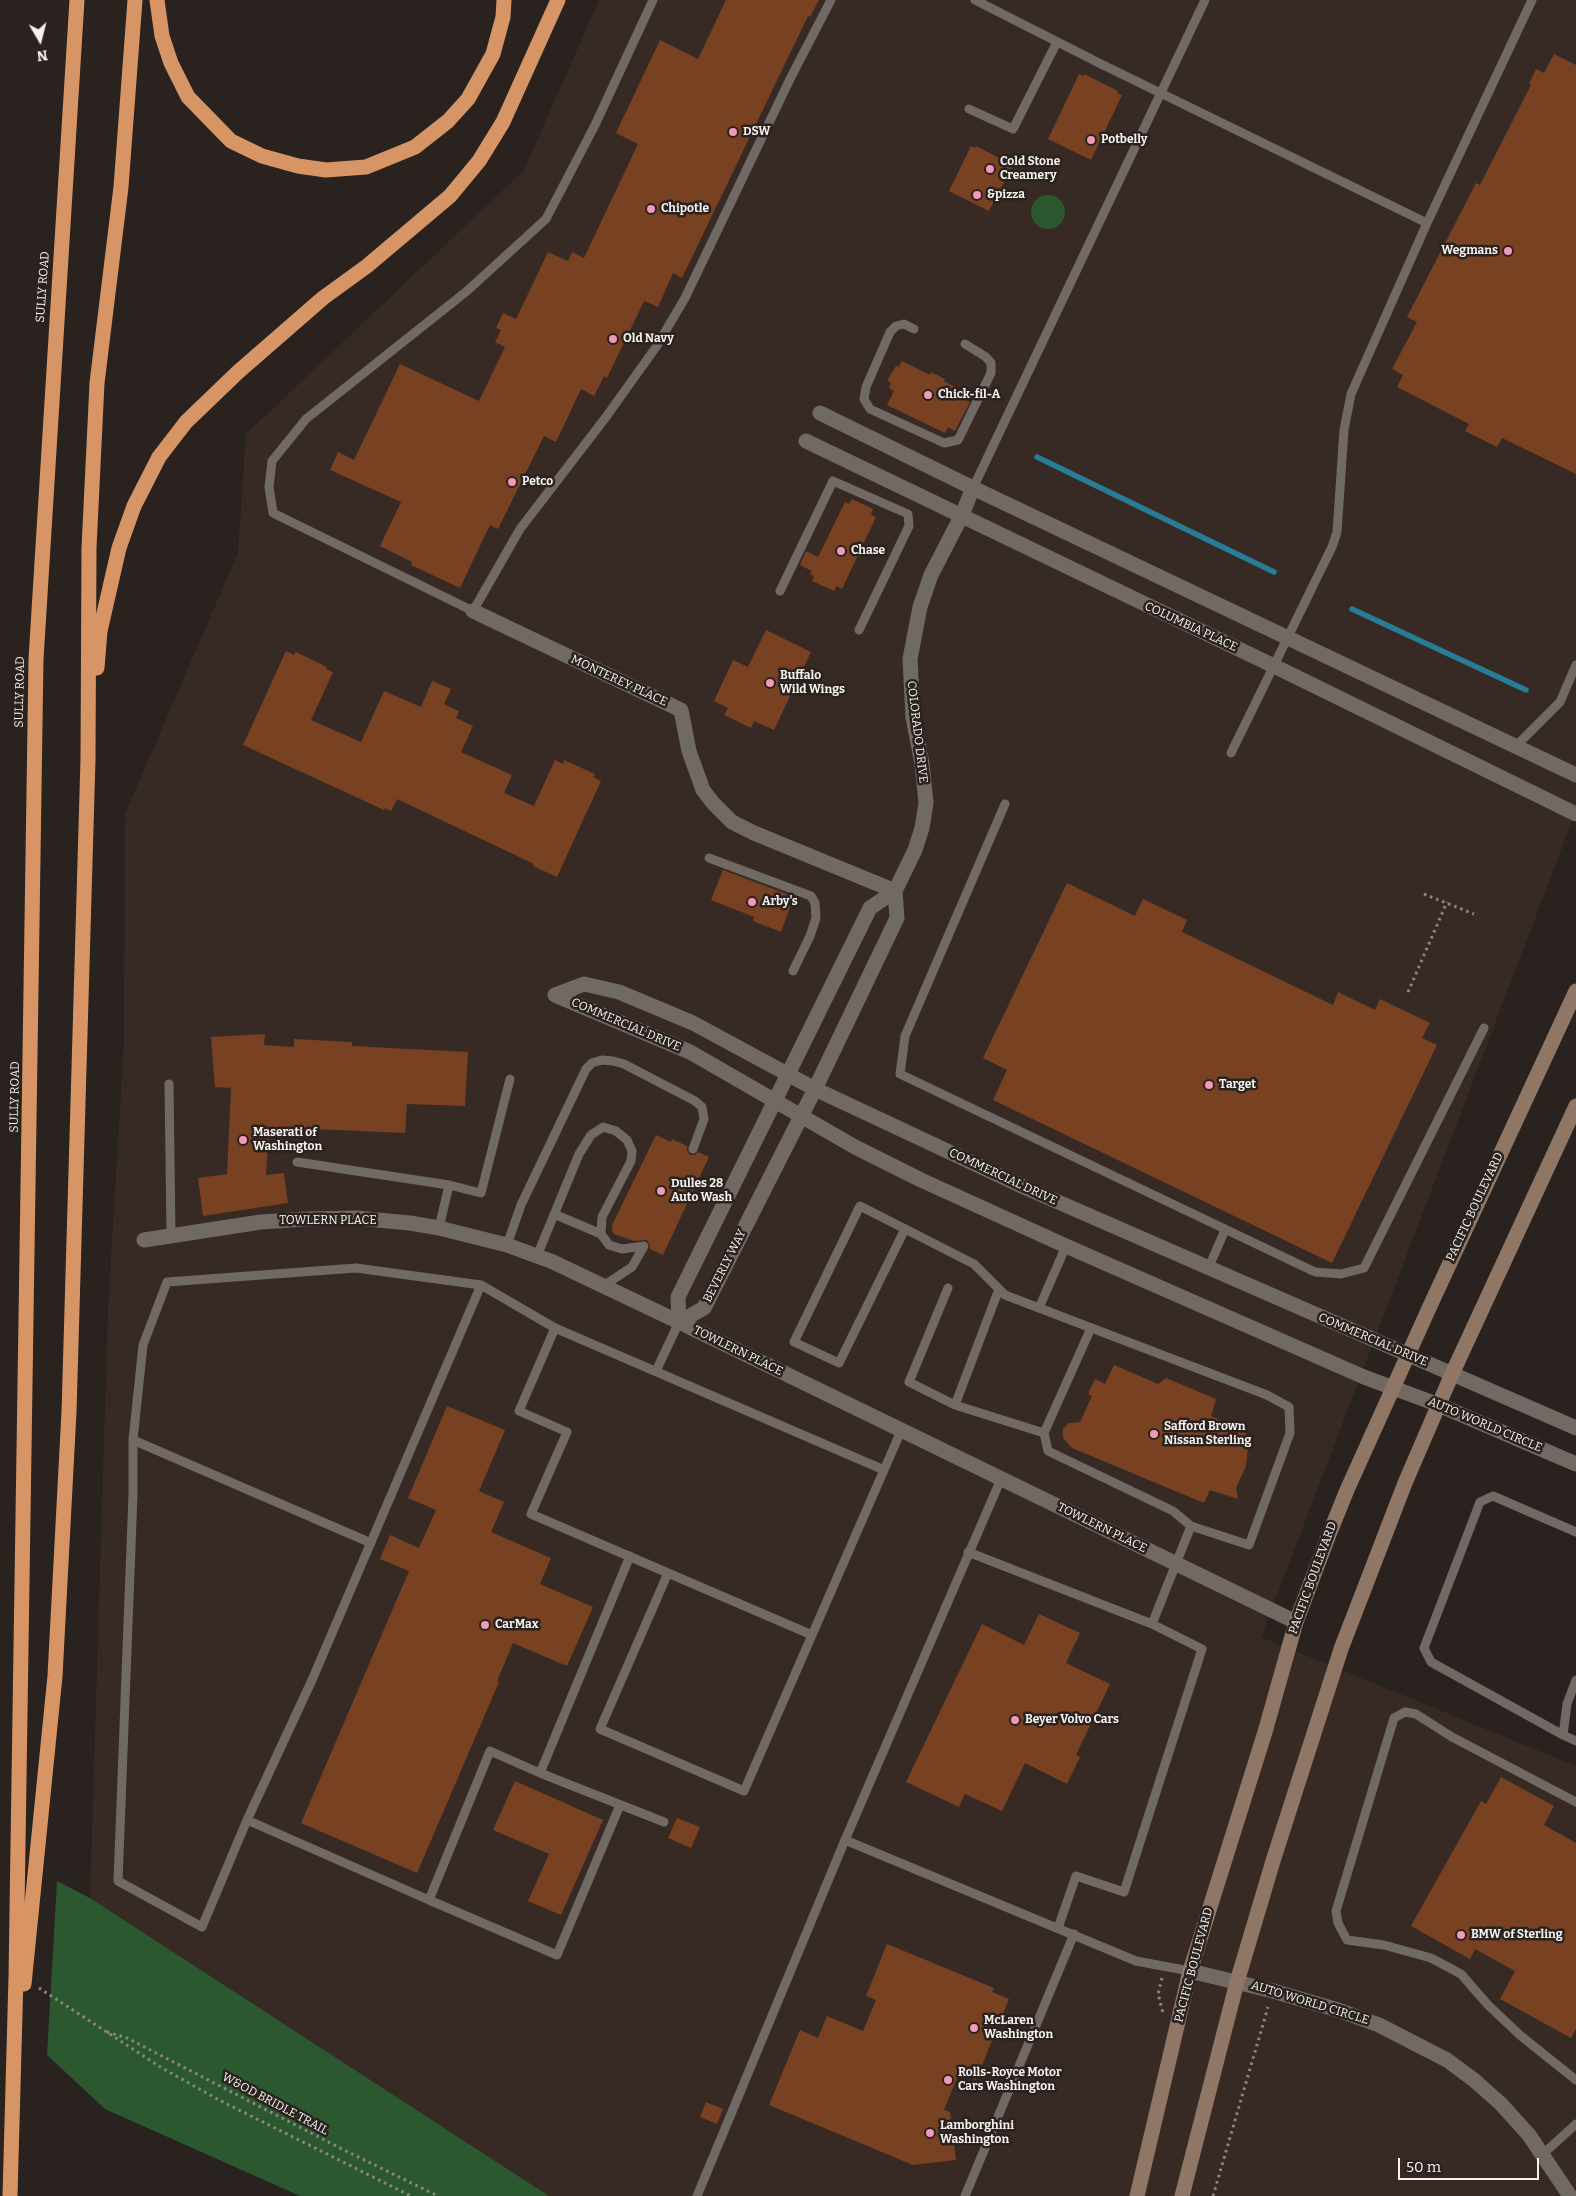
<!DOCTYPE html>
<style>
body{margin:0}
#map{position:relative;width:1576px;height:2196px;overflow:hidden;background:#29221f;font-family:Bitter,serif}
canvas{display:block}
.north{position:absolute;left:15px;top:15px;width:50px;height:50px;-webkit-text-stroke:4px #29221f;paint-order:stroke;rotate:172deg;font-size:14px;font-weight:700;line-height:20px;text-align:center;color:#f7f2ef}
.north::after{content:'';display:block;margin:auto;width:18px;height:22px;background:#f7f2ef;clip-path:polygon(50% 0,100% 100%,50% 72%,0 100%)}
.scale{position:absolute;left:1398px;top:2158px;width:141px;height:22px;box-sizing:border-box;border:2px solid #f7f2ef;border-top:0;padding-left:6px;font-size:15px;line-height:18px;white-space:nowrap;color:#f7f2ef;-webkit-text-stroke:4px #29221f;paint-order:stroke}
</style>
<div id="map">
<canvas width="1576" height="2196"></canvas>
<div class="north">N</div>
<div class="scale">50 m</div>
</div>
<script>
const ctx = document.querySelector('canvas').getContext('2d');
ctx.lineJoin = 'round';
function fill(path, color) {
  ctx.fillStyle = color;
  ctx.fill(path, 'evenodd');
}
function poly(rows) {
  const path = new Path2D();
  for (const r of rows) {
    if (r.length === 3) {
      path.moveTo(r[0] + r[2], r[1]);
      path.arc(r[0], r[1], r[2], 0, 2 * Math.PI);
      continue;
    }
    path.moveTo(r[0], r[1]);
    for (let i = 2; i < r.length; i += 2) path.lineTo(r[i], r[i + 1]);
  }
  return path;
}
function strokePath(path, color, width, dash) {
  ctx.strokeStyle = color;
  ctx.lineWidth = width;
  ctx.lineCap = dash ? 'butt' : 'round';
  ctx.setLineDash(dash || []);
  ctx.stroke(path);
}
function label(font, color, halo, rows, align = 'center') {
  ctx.font = font + ' Bitter,serif';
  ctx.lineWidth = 5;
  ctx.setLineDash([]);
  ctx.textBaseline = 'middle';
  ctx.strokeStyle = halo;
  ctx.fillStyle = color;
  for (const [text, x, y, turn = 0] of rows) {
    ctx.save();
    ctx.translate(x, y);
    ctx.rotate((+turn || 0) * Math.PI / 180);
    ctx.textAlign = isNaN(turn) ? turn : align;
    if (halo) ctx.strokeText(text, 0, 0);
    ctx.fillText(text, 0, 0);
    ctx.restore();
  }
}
fill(poly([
 [599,0,1576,0,1576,811,1261,1637,1576,1766,1576,2196,549,2196,90,1898,108,1309,124,1040,125,814,238,553,246,434,524,170]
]), '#372a24');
fill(poly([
 [1048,212,17],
 [57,1881,90,1898,549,2196,300,2196,105,2109,47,2055]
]), '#2c582f');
strokePath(poly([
 [1037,457,1274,572],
 [1352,609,1526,690]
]), '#267d95', 5.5);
fill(poly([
 [726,0,819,0,810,17,808,16,682,278,673,273,658,307,644,301,607,378,604,376,594,396,581,389,556,442,544,436,498,529,490,525,460,588,411,565,412,562,380,546,401,502,330,470,338,452,354,460,400,364,479,401,505,347,495,342,501,330,496,328,503,313,516,319,548,252,568,261,572,252,584,258,638,144,616,133,660,40,698,59],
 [1554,54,1576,65,1576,474,1502,438,1497,447,1465,431,1469,424,1397,387,1403,375,1392,369,1417,322,1407,317,1476,183,1480,185,1531,85,1529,84,1536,69,1544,73],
 [1079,74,1084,76,1084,74,1118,91,1117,93,1122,95,1091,160,1048,139],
 [971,146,975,148,976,146,1007,162,1006,164,1012,167,989,211,949,191],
 [902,361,930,375,931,372,945,379,944,381,965,392,962,398,970,402,955,431,948,427,945,433,887,405,894,391,889,388,891,383,888,381,888,379,896,366,899,367],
 [852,499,873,509,871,515,876,517,842,589,837,586,834,591,812,581,814,576,810,574,812,571,800,565,806,551,818,557,845,502,849,504],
 [766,630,811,652,774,730,754,721,751,728,724,715,728,708,714,701,733,660,748,667],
 [286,651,294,655,296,652,327,667,326,669,333,672,311,720,361,742,384,691,421,707,432,681,451,689,444,704,459,711,456,718,473,726,461,752,512,775,504,793,534,806,555,760,563,764,564,760,595,774,593,777,601,781,557,877,533,866,534,864,397,799,391,811,385,808,384,810,243,745],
 [723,870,794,897,781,932,753,921,754,917,711,900],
 [1067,883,1135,916,1143,899,1187,920,1182,932,1333,1005,1338,992,1375,1010,1380,999,1430,1023,1422,1038,1437,1045,1332,1263,993,1100,1007,1070,983,1058],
 [265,1034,264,1045,294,1047,294,1039,352,1042,352,1046,468,1052,465,1106,407,1104,405,1133,269,1127,266,1175,284,1173,288,1203,203,1216,198,1178,227,1174,231,1088,215,1087,211,1037],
 [656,1135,671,1142,672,1139,687,1146,687,1151,690,1155,695,1155,698,1152,709,1157,663,1255,650,1249,650,1245,647,1240,634,1241,614,1234,612,1230,612,1225],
 [1114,1365,1158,1384,1166,1378,1216,1399,1211,1416,1229,1424,1241,1433,1244,1431,1252,1445,1248,1448,1246,1466,1236,1488,1238,1499,1210,1490,1204,1503,1072,1448,1063,1438,1063,1429,1069,1423,1080,1422,1092,1396,1088,1394,1095,1379,1105,1384],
 [447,1406,505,1430,479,1491,504,1502,491,1532,551,1558,540,1584,593,1607,567,1666,513,1643,497,1681,499,1682,417,1873,301,1823,409,1571,380,1559,390,1535,419,1548,436,1510,408,1498],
 [1039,1614,1080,1633,1066,1663,1110,1684,1076,1755,1080,1757,1067,1784,1025,1763,1002,1811,965,1794,959,1807,906,1782,982,1624,1024,1645],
 [1501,1777,1554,1806,1544,1825,1576,1843,1576,2029,1571,2038,1500,1999,1515,1971,1475,1949,1470,1959,1411,1926,1481,1801,1486,1804],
 [515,1781,603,1820,561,1915,528,1901,549,1854,493,1830],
 [677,1818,700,1827,691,1848,668,1838],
 [887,1944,994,1988,992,1992,1009,1999,976,2080,959,2073,944,2110,950,2112,956,2160,913,2165,769,2105,800,2030,818,2038,827,2016,863,2031,876,2000,866,1996],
 [706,2102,723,2109,717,2124,700,2117]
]), '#774122');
strokePath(poly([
 [1424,894,1474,914],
 [1408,992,1447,902],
 [1162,1978,1158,1994,1163,2013],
 [39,1988,162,2068,219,2100,411,2196],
 [107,2032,127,2038,344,2150,438,2196],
 [1213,2196,1268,2007]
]), '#8d8784', 3, [2.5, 4]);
strokePath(poly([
 [653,0,595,125,546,219,467,291,306,419,272,461,269,487,273,513,473,611,520,529,606,417,656,347,685,298,790,79,831,0],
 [975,0,1101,64,1427,223],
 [969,109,1013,129,1057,42],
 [914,329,904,324,896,326,890,332,866,387,864,399,870,409,944,443,958,440,991,373,991,363,986,357,965,344],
 [973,488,1205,0],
 [780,591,833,481,908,514,909,526,859,630],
 [1515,747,1560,702,1576,665],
 [1231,753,1332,547,1337,532,1344,430,1351,394,1427,223,1532,0],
 [1005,804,905,1036,900,1074,1315,1272,1341,1274,1364,1268,1484,1028],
 [709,858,811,896,815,903,816,918,810,936,793,971],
 [169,1084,171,1236],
 [297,1162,449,1185],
 [554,1214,601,1234],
 [439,1228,449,1185,481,1193,510,1079],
 [905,1229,839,1363,794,1342,860,1206,974,1264,1005,1295,1267,1395,1289,1407,1290,1433,1249,1545,1191,1526,1152,1624],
 [507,1245,521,1205,586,1069,592,1063,602,1060,613,1061,624,1064,695,1101,702,1107,704,1119,693,1149],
 [537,1256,579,1154,591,1135,603,1127,616,1131,627,1140,632,1151,631,1161,602,1217,601,1234,609,1245,622,1249,644,1246],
 [1208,1269,1225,1230],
 [603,1286,632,1267,644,1246],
 [948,1288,909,1382,955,1405],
 [999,1289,955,1405,1044,1433,1048,1451,1173,1511,1191,1526],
 [1039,1308,1066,1246],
 [656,1371,679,1322],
 [1044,1433,1091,1328],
 [133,1440,371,1543],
 [884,1470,555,1328,519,1411,567,1432,531,1514,668,1573,600,1729,744,1791,901,1431],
 [968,1552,1152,1624,1202,1649,1124,1892,1076,1876,1058,1928],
 [630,1556,540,1773,664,1822],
 [668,1573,812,1635],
 [1576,1680,1567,1704,1563,1735,1576,1741],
 [1563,1735,1431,1662,1424,1648,1480,1502,1493,1496,1576,1532],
 [540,1773,490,1751,429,1900,557,1955,620,1805],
 [1576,1802,1452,1737,1416,1714,1405,1712,1394,1718,1336,1911,1338,1923,1347,1940,1384,1945,1431,1958,1461,1974,1488,2005,1521,2036,1576,2080],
 [247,1820,312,1680,481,1285],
 [845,1840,1001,1479],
 [429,1900,247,1820,202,1927,118,1881,133,1495,133,1440,143,1345,167,1282,356,1268,481,1285,555,1328],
 [1543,2154,1576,2124],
 [697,2196,845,1840,1136,1961,1190,1971],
 [965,2196,1074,1934]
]), '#716964', 9);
strokePath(poly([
 [820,413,973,488,1576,775],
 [806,441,1274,666,1576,814],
 [473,611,681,710,689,751,703,790,713,803,732,822,754,833,895,891],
 [895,891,870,908,678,1297,679,1322,704,1308,815,1089,897,918,895,891,915,850,922,828,926,803,922,764,913,717,910,659,920,607,931,575,961,517,973,488],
 [555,995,690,1052,855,1147,921,1180,1066,1246,1364,1377,1439,1405,1576,1464],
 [555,995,584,984,619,992,693,1023,815,1089,1026,1188,1576,1428],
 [144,1240,261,1222,306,1219,356,1218,410,1223,439,1228,507,1245,553,1262,679,1322,1296,1622],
 [1190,1971,1273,1991,1338,2010,1379,2025,1447,2060,1474,2080,1501,2104,1529,2135,1570,2196]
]), '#716964', 15);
strokePath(poly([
 [1137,2196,1190,1971,1265,1732,1296,1622,1328,1537,1347,1490,1430,1306,1576,991],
 [1182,2196,1237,1982,1273,1861,1341,1649,1405,1483,1452,1374,1576,1106]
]), '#907664', 15);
strokePath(poly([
 [157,0,162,36,171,63,188,97,231,141,262,156,298,166,326,170,366,167,415,147,448,121,468,99,493,54,503,17,504,0],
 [97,668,100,631,119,548,134,506,159,457,186,422,238,372,323,298,367,266,450,196,479,161,503,122,558,0],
 [24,1984,55,1676,69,1412,88,759,89,548,97,383,121,187,135,0],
 [10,2196,16,1977,36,659,77,0]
]), '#d79565', 15);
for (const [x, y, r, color] of [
 [733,132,5,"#f09ab7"],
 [1091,140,5,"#f09ab7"],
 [990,169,5,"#f09ab7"],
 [977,195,5,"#f09ab7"],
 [651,209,5,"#f09ab7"],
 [1508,251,5,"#f09ab7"],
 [613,339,5,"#f09ab7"],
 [928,395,5,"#f09ab7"],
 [512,482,5,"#f09ab7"],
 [841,551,5,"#f09ab7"],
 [770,683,5,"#f09ab7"],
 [752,902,5,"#f09ab7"],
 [1209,1085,5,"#f09ab7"],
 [243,1140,5,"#f09ab7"],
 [661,1191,5,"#f09ab7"],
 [1154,1434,5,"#f09ab7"],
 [485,1625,5,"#f09ab7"],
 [1015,1720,5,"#f09ab7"],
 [1461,1935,5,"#f09ab7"],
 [974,2028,5,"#f09ab7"],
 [948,2080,5,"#f09ab7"],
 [930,2133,5,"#f09ab7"]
]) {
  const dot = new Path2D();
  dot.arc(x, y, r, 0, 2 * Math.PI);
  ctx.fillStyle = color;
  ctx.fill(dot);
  strokePath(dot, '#29221f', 2);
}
label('bold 12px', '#f7f2ef', '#29221f', [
 ["DSW",743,132],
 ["Potbelly",1101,140],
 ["Cold Stone",1000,162],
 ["Creamery",1000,176],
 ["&pizza",987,195],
 ["Chipotle",661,209],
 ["Wegmans",1498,251,"right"],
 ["Old Navy",623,339],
 ["Chick-fil-A",938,395],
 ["Petco",522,482],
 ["Chase",851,551],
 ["Buffalo",780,676],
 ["Wild Wings",780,690],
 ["Arby's",762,902],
 ["Target",1219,1085],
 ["Maserati of",253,1133],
 ["Washington",253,1147],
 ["Dulles 28",671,1184],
 ["Auto Wash",671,1198],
 ["Safford Brown",1164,1427],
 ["Nissan Sterling",1164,1441],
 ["CarMax",495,1625],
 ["Beyer Volvo Cars",1025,1720],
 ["BMW of Sterling",1471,1935],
 ["McLaren",984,2021],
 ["Washington",984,2035],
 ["Rolls-Royce Motor",958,2073],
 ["Cars Washington",958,2087],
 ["Lamborghini",940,2126],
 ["Washington",940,2140]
], 'left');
label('12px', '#f7f2ef', '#29221f', [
 ["SULLY ROAD",43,287,-86],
 ["COLUMBIA PLACE",1191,627,25],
 ["MONTEREY PLACE",619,681,25],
 ["SULLY ROAD",20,692,-89],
 ["COLORADO DRIVE",917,732,83],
 ["COMMERCIAL DRIVE",626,1025,23],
 ["SULLY ROAD",15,1097,-89],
 ["COMMERCIAL DRIVE",1003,1177,25],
 ["PACIFIC BOULEVARD",1475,1207,-65],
 ["TOWLERN PLACE",328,1221],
 ["BEVERLY WAY",725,1266,-63],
 ["COMMERCIAL DRIVE",1373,1340,23],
 ["TOWLERN PLACE",738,1351,26],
 ["AUTO WORLD CIRCLE",1485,1425,23],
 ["TOWLERN PLACE",1102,1528,26],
 ["PACIFIC BOULEVARD",1313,1578,-70],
 ["PACIFIC BOULEVARD",1194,1965,-75],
 ["AUTO WORLD CIRCLE",1310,2003,17],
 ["W&OD BRIDLE TRAIL",275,2104,28]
]);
</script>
